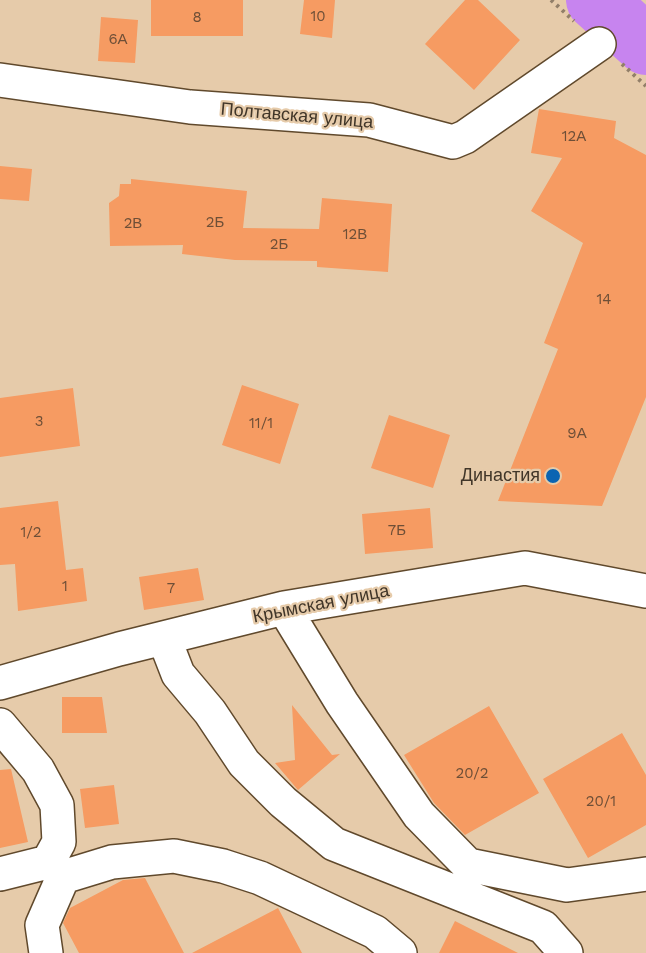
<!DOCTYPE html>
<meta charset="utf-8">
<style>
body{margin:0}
canvas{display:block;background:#e6cbaa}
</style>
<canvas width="646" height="953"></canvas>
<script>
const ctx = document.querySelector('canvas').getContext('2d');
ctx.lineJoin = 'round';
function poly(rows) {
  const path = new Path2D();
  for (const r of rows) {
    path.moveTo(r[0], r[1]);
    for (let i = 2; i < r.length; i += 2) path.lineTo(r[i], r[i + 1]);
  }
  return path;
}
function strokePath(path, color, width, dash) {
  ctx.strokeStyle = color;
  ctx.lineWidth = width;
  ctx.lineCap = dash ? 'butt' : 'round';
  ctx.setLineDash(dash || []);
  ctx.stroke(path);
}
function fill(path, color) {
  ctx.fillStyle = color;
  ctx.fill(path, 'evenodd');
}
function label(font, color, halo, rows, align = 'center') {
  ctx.font = font + ' "Work Sans",sans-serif';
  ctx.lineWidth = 4.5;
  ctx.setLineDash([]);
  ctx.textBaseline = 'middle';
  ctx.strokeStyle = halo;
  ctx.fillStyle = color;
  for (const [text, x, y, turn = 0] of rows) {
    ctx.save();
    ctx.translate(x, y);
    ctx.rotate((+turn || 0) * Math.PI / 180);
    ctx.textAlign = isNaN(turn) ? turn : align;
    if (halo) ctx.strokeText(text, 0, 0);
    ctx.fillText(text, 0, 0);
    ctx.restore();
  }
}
strokePath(poly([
 [596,0,646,45]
]), '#c784ef', 60);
fill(poly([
 [151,0,243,0,243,36,151,36],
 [304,0,335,0,332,38,300,34],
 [465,0,478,0,520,40,474,90,425,44],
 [101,17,138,20,135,63,98,61],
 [539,109,616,121,614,138,646,155,646,397,602,506,498,501,558,349,544,343,583,243,531,211,562,158,531,153],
 [0,166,32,169,29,201,0,199],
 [131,179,247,191,243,228,319,229,322,198,392,204,388,272,317,267,317,261,235,260,182,254,183,245,110,246,109,203,119,196,120,184,131,184],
 [242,385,299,404,280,464,222,445],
 [73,388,80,446,0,457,0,398],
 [389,415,450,435,433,488,371,468],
 [58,501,66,570,83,568,87,601,18,611,15,564,0,565,0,508],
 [430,508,433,548,365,554,362,514],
 [198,568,204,600,144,610,139,577],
 [62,697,102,697,107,733,62,733],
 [292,705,332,755,340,754,298,790,275,763,295,760],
 [489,706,539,793,465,835,434,803,404,755],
 [622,733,646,775,646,825,588,858,543,779],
 [11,769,28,842,0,848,0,770],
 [114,785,119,824,85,828,80,789],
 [145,878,184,953,79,953,63,923,70,908,123,880],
 [278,908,302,953,192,953],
 [455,921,518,953,439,953]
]), '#f69b62');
const minor = poly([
 [0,80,190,107,369,120,453,142,465,137,599,44],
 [284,608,342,703,419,815,468,865,567,885,646,874],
 [164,638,178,674,210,712,244,763,283,802,334,844,543,927,566,953],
 [0,683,119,649,284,608,525,568,646,591],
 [0,725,38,770,57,805,59,842,48,862,0,874],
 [46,953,42,925,63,877,112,862,174,856,223,866,260,878,375,932,400,953]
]);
strokePath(minor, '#60492c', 36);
strokePath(poly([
 [551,0,574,21],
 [622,64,646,86]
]), '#927f69', 4, [3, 4.5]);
strokePath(minor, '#fff', 33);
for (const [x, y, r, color] of [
 [553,476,8,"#0b64b2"]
]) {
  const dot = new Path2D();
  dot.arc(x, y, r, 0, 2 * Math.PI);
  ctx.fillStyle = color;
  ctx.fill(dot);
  strokePath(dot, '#e6cbaa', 2);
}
label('15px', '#6e4f37', null, [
 ["10",318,17],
 ["8",197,18],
 ["6А",118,40],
 ["12А",574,137],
 ["2Б",215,223],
 ["2В",133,224],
 ["12В",355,235],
 ["2Б",279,245],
 ["14",604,300],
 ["3",39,422],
 ["11/1",261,424],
 ["9А",577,434],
 ["7Б",397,531],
 ["1/2",31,533],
 ["1",65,587],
 ["7",171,589],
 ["20/2",472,774],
 ["20/1",601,802]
]);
label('18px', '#413629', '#e6cbaa', [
 ["Полтавская улица",297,116,5],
 ["Крымская улица",321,604,-11]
]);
label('18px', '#413629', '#e6cbaa', [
 ["Династия",540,476]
], 'right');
</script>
